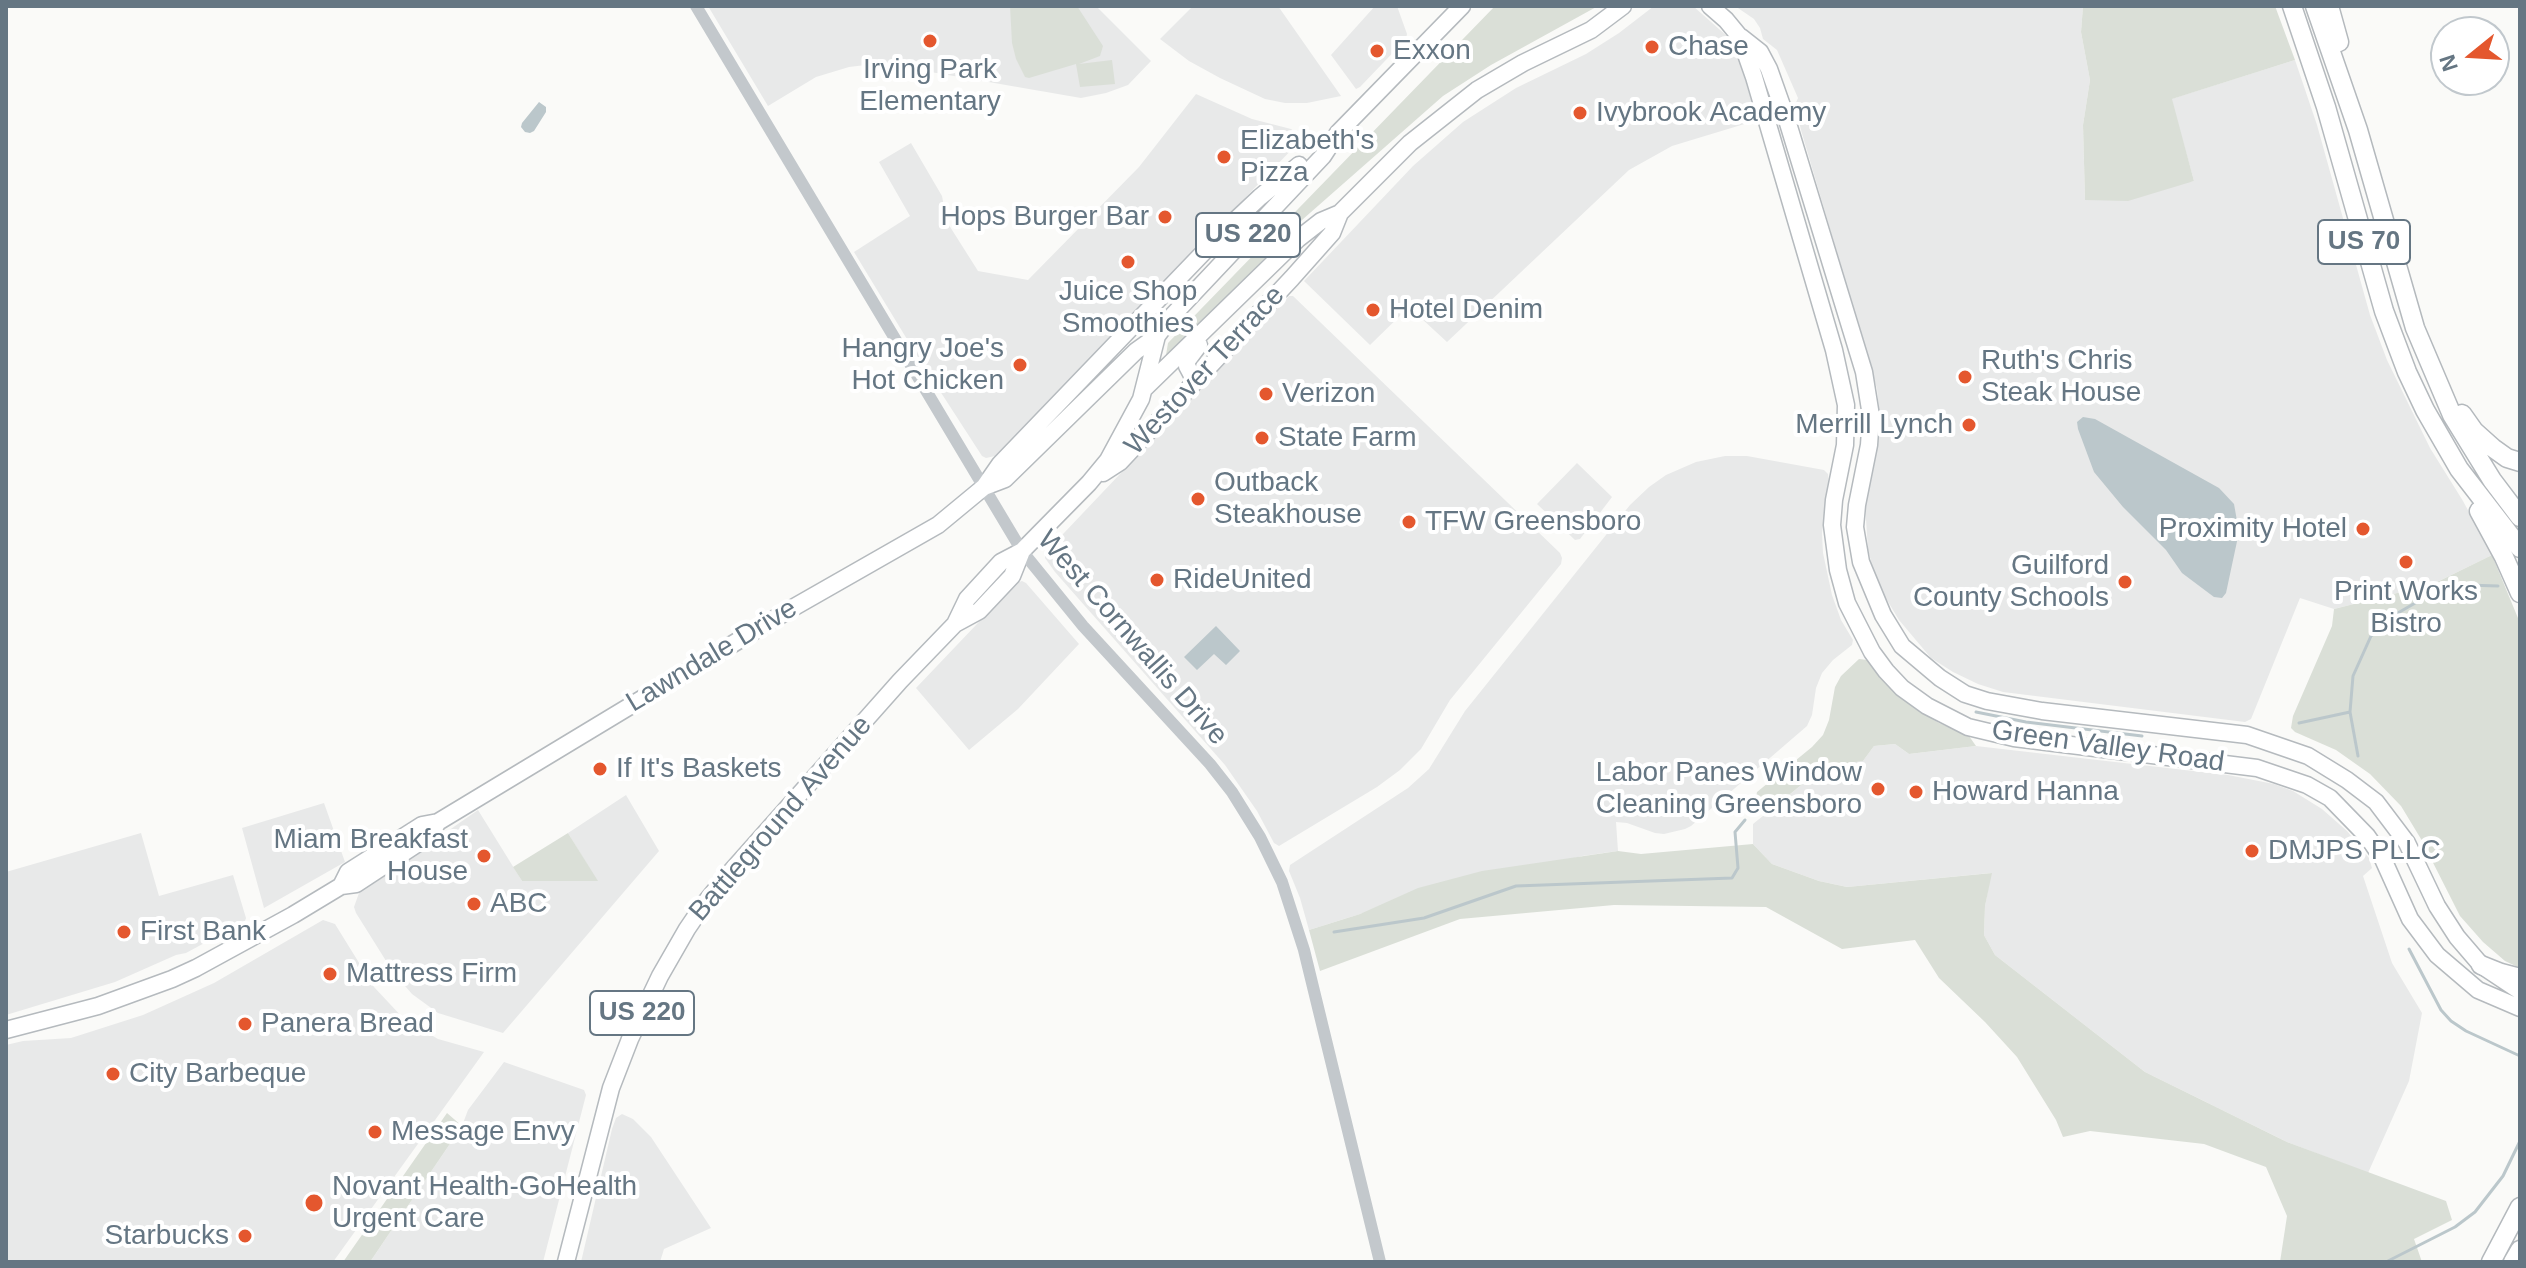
<!DOCTYPE html>
<style>
body{margin:0}
#map{position:relative;width:2526px;height:1268px;overflow:hidden;background:#fafaf8;font-family:Arial,sans-serif}
canvas{display:block}
.frame{position:absolute;inset:0;border:8px solid #657683;pointer-events:none}
.north{position:absolute;left:2430px;top:16px;width:80px;height:80px;box-sizing:border-box;background:#fff;border:2px solid #c1c8cd;border-radius:50%;rotate:252deg;font-size:22px;font-weight:700;line-height:32px;text-align:center;color:#657683}
.north::after{content:'';display:block;margin:auto;width:28px;height:36px;background:#e4572e;clip-path:polygon(50% 0,100% 100%,50% 72%,0 100%)}
</style>
<div id="map">
<canvas width="2526" height="1268"></canvas>
<div class="frame"></div>
<div class="north">N</div>
</div>
<script>
const ctx = document.querySelector('canvas').getContext('2d');
ctx.lineJoin = 'round';
function fill(path, color) {
  ctx.fillStyle = color;
  ctx.fill(path, 'evenodd');
}
function poly(rows) {
  const path = new Path2D();
  for (const r of rows) {
    path.moveTo(r[0], r[1]);
    for (let i = 2; i < r.length; i += 2) path.lineTo(r[i], r[i + 1]);
  }
  return path;
}
function strokePath(path, color, width, dash) {
  ctx.strokeStyle = color;
  ctx.lineWidth = width;
  ctx.lineCap = dash ? 'butt' : 'round';
  ctx.setLineDash(dash || []);
  ctx.stroke(path);
}
function label(font, color, halo, rows, align = 'center') {
  ctx.font = font + ' Arial,sans-serif';
  ctx.lineWidth = 8;
  ctx.setLineDash([]);
  ctx.textBaseline = 'middle';
  ctx.strokeStyle = halo;
  ctx.fillStyle = color;
  for (const [text, x, y, turn = 0] of rows) {
    ctx.save();
    ctx.translate(x, y);
    ctx.rotate((+turn || 0) * Math.PI / 180);
    ctx.textAlign = isNaN(turn) ? turn : align;
    if (halo) ctx.strokeText(text, 0, 0);
    ctx.fillText(text, 0, 0);
    ctx.restore();
  }
}
fill(poly([
 [708,6,1096,6,1151,61,1128,85,1106,93,1081,98,896,66,874,64,849,67,816,77,768,106],
 [1193,6,1278,6,1341,96,1307,103,1285,103,1265,99,1220,78,1189,61,1160,39],
 [1375,6,1397,6,1407,34,1406,39,1360,87,1356,89,1331,55],
 [1654,6,1693,6,1728,37,1736,49,1756,116,1751,122,1672,146,1629,170,1447,342,1409,307,1370,345,1304,281,1413,166,1463,122,1516,88,1586,54,1619,33],
 [1735,6,2083,6,2081,32,2090,80,2083,125,2085,200,2194,181,2171,99,2295,60,2317,125,2370,315,2387,360,2430,448,2463,501,2492,555,2433,584,2334,609,2300,598,2251,719,2245,722,2003,692,1978,684,1953,672,1931,658,1899,620,1884,595,1875,576,1868,550,1865,504,1877,448,1879,410,1877,389,1801,130,1795,105,1798,98,1777,50,1763,39,1760,28,1754,19],
 [1196,94,1252,119,1291,129,1297,133,1300,141,995,456,986,458,982,456,916,354,854,252,910,216,879,162,911,143,942,196,947,222,978,271,1028,280,1139,167],
 [1289,296,1293,296,1560,553,1562,558,1561,564,1450,700,1421,749,1400,770,1377,787,1279,846,1274,843,1257,811,1225,765,1055,572,1045,558,1045,553],
 [1725,456,1747,456,1824,470,1828,474,1829,482,1822,533,1823,553,1832,595,1841,620,1853,640,1852,645,1833,660,1822,673,1816,688,1812,715,1807,726,1691,826,1685,829,1664,834,1655,833,1627,823,1616,822,1618,851,1582,856,1360,914,1309,930,1300,898,1289,871,1290,865,1408,788,1429,769,1465,711,1630,505,1649,487,1666,475,1696,462],
 [1577,463,1612,497,1580,539,1575,540,1537,504],
 [1022,581,1026,583,1079,644,1018,709,969,750,916,688,1016,583],
 [1895,744,1909,754,1976,746,2228,775,2274,784,2293,791,2322,809,2347,831,2369,858,2372,868,2363,876,2392,963,2422,1013,2409,1081,2368,1173,2287,1142,2145,1072,1995,955,1984,935,1985,906,1991,873,1847,887,1819,881,1772,864,1753,844,1753,824,1815,774,1835,765,1863,761,1874,746],
 [626,795,659,851,503,1033,438,1013,412,994,393,972,356,913,354,907,359,893,478,810,522,881,597,881,568,833],
 [324,803,345,862,264,908,242,828],
 [141,833,159,896,233,875,246,918,245,921,186,953,176,955,115,982,6,1015,6,872],
 [323,920,335,924,374,987,404,1019,438,1039,484,1052,333,1262,6,1262,6,1045,23,1041,71,1038,143,1015,214,983],
 [504,1062,584,1090,586,1095,543,1262,370,1262,462,1126,468,1110],
 [622,1114,633,1119,651,1137,711,1228,664,1249,660,1262,581,1262,612,1129,616,1118]
]), '#e8e9e9');
fill(poly([
 [1010,6,1077,6,1103,46,1100,56,1079,64,1112,60,1115,84,1080,87,1076,64,1029,78,1025,77,1016,59,1012,43],
 [1495,6,1598,6,1491,65,1443,96,1302,220,1165,361,1168,343],
 [2083,6,2275,6,2295,60,2172,99,2194,181,2128,201,2085,200,2083,125,2090,80,2081,32],
 [2492,555,2520,623,2520,968,2505,961,2483,942,2460,916,2421,839,2401,806,2370,774,2336,750,2295,732,2291,728,2293,716,2332,626,2334,609,2433,584],
 [1859,659,1868,660,1897,693,1913,707,1939,723,1969,736,1976,746,1909,754,1895,744,1874,746,1863,761,1835,765,1815,774,1764,815,1755,803,1757,792,1812,747,1823,735,1829,720,1835,687,1841,676],
 [568,833,598,881,522,881,513,867],
 [1753,844,1772,864,1819,881,1847,887,1992,873,1985,906,1984,935,1995,955,2145,1072,2287,1142,2446,1201,2452,1220,2414,1239,2422,1262,2280,1262,2287,1216,2266,1167,2204,1144,2090,1131,2063,1137,2056,1120,2017,1057,1985,1022,1939,978,1915,940,1842,949,1766,907,1614,905,1460,919,1320,971,1309,930,1360,914,1418,888,1482,871,1618,851,1641,854],
 [447,1113,462,1126,370,1262,343,1262]
]), '#dadfd7');
fill(poly([
 [539,102,546,107,546,112,534,131,530,133,525,132,521,127,522,123],
 [2083,417,2095,419,2219,488,2234,504,2239,532,2226,593,2222,598,2214,597,2182,573,2166,550,2123,507,2094,472,2078,429,2077,422],
 [1216,626,1240,651,1226,665,1214,654,1197,670,1184,657]
]), '#bbc7cb');
strokePath(poly([
 [1976,712,2026,722,2142,736],
 [2299,723,2350,712],
 [2358,756,2350,712,2353,676,2371,636,2396,614,2424,598,2466,585,2498,586],
 [1334,932,1424,918,1516,886,1732,878,1738,868,1735,832,1745,820],
 [2409,949,2441,1010,2451,1021,2466,1031,2520,1056],
 [2386,1262,2455,1227,2475,1212,2503,1176,2520,1141]
]), '#bbc7cb', 3);
const major = poly([
 [1710,6,1726,20,1740,37,1754,77,1834,350,1846,405,1845,445,1834,500,1832,525,1838,570,1847,603,1872,652,1886,671,1902,688,1927,706,1968,727,2014,738,2257,768,2307,785,2330,798,2367,836,2383,859,2410,919,2437,955,2478,990,2520,1008],
 [1741,37,1760,52,1769,69,1787,120,1864,372,1871,416,1869,445,1857,505,1855,527,1861,562,1883,615,1902,646,1940,678,1965,694,1987,701,2042,711,2247,735,2308,756,2347,780,2376,802,2407,843,2437,906,2457,937,2481,965,2520,991],
 [1195,381,1187,366,1187,361,1199,345],
 [1145,388,1298,239,1321,221,1340,213],
 [1103,473,1120,462,1292,278,1332,233,1340,213,1410,143,1477,90,1523,63,1591,30,1623,6],
 [984,487,1005,479,1136,351,1157,336],
 [955,624,967,599,1001,562,1022,551,1089,483,1108,460,1141,399,1157,336,1173,315,1323,156,1338,133,1462,6],
 [341,886,348,872,422,825,438,822,789,610,938,525,984,487,1000,464,1226,229,1260,197,1299,165],
 [6,1030,98,1006,172,979,196,968,293,915,341,886,356,884,429,836,438,822],
 [566,1262,611,1088,630,1039,660,976,687,929,704,904,726,877,900,681,955,624,979,611,1012,576,1022,551]
]);
const highway = poly([
 [2292,6,2326,107,2384,311,2407,372,2425,410,2459,469,2520,548],
 [2315,6,2358,130,2415,328,2452,415,2492,480,2520,517],
 [2329,6,2339,42],
 [2462,414,2474,431,2493,448,2507,458,2520,462],
 [2479,511,2504,557,2520,593],
 [2481,965,2501,973,2520,978],
 [2491,1262,2520,1207],
 [2513,1262,2520,1250]
]);
strokePath(major, '#b5babe', 19);
strokePath(highway, '#b4b9bd', 21);
strokePath(poly([
 [696,6,1022,551,1083,626,1210,764,1232,792,1260,837,1282,882,1304,950,1380,1262]
]), '#c3c8cc', 12);
strokePath(major, '#fff', 16);
strokePath(highway, '#fff', 18);
for (const [x, y, r, color] of [
 [930,41,8,"#e4572e"],
 [1652,47,8,"#e4572e"],
 [1377,51,8,"#e4572e"],
 [1580,113,8,"#e4572e"],
 [1224,157,8,"#e4572e"],
 [1165,217,8,"#e4572e"],
 [1128,262,8,"#e4572e"],
 [1373,310,8,"#e4572e"],
 [1020,365,8,"#e4572e"],
 [1965,377,8,"#e4572e"],
 [1266,394,8,"#e4572e"],
 [1969,425,8,"#e4572e"],
 [1262,438,8,"#e4572e"],
 [1198,499,8,"#e4572e"],
 [1409,522,8,"#e4572e"],
 [2363,529,8,"#e4572e"],
 [2406,562,8,"#e4572e"],
 [1157,580,8,"#e4572e"],
 [2125,582,8,"#e4572e"],
 [600,769,8,"#e4572e"],
 [1878,789,8,"#e4572e"],
 [1916,792,8,"#e4572e"],
 [2252,851,8,"#e4572e"],
 [484,856,8,"#e4572e"],
 [474,904,8,"#e4572e"],
 [124,932,8,"#e4572e"],
 [330,974,8,"#e4572e"],
 [245,1024,8,"#e4572e"],
 [113,1074,8,"#e4572e"],
 [375,1132,8,"#e4572e"],
 [314,1203,10,"#e4572e"],
 [245,1236,8,"#e4572e"]
]) {
  const dot = new Path2D();
  dot.arc(x, y, r, 0, 2 * Math.PI);
  ctx.fillStyle = color;
  ctx.fill(dot);
  strokePath(dot, '#fff', 3);
}
for (const [x, y, w] of [
 [1248,235,104],
 [2364,242,92],
 [642,1013,104]
]) {
  const box = new Path2D();
  box.roundRect(x - w / 2, y - 22, w, 44, 6);
  ctx.fillStyle = '#fff';
  ctx.fill(box);
  strokePath(box, '#657683', 2);
}
label('bold 26px', '#657683', null, [
 ["US 220",1248,235],
 ["US 70",2364,242],
 ["US 220",642,1013]
]);
label('28px', '#657683', '#fff', [
 ["Chase",1668,47],
 ["Exxon",1393,51],
 ["Irving Park",930,70,"center"],
 ["Elementary",930,102,"center"],
 ["Ivybrook Academy",1596,113],
 ["Elizabeth's",1240,141],
 ["Pizza",1240,173],
 ["Hops Burger Bar",1149,217,"right"],
 ["Juice Shop",1128,292,"center"],
 ["Smoothies",1128,324,"center"],
 ["Hotel Denim",1389,310],
 ["Hangry Joe's",1004,349,"right"],
 ["Hot Chicken",1004,381,"right"],
 ["Ruth's Chris",1981,361],
 ["Steak House",1981,393],
 ["Verizon",1282,394],
 ["Merrill Lynch",1953,425,"right"],
 ["State Farm",1278,438],
 ["Outback",1214,483],
 ["Steakhouse",1214,515],
 ["TFW Greensboro",1425,522],
 ["Proximity Hotel",2347,529,"right"],
 ["Guilford",2109,566,"right"],
 ["County Schools",2109,598,"right"],
 ["RideUnited",1173,580],
 ["Print Works",2406,592,"center"],
 ["Bistro",2406,624,"center"],
 ["If It's Baskets",616,769],
 ["Labor Panes Window",1862,773,"right"],
 ["Cleaning Greensboro",1862,805,"right"],
 ["Howard Hanna",1932,792],
 ["Miam Breakfast",468,840,"right"],
 ["House",468,872,"right"],
 ["DMJPS PLLC",2268,851],
 ["ABC",490,904],
 ["First Bank",140,932],
 ["Mattress Firm",346,974],
 ["Panera Bread",261,1024],
 ["City Barbeque",129,1074],
 ["Message Envy",391,1132],
 ["Novant Health-GoHealth",332,1187],
 ["Urgent Care",332,1219],
 ["Starbucks",229,1236,"right"]
], 'left');
label('28px', '#657683', '#fff', [
 ["Westover Terrace",1205,371,-47],
 ["West Cornwallis Drive",1132,638,49],
 ["Lawndale Drive",712,656,-31],
 ["Green Valley Road",2108,747,8],
 ["Battleground Avenue",781,819,-49]
]);
</script>
